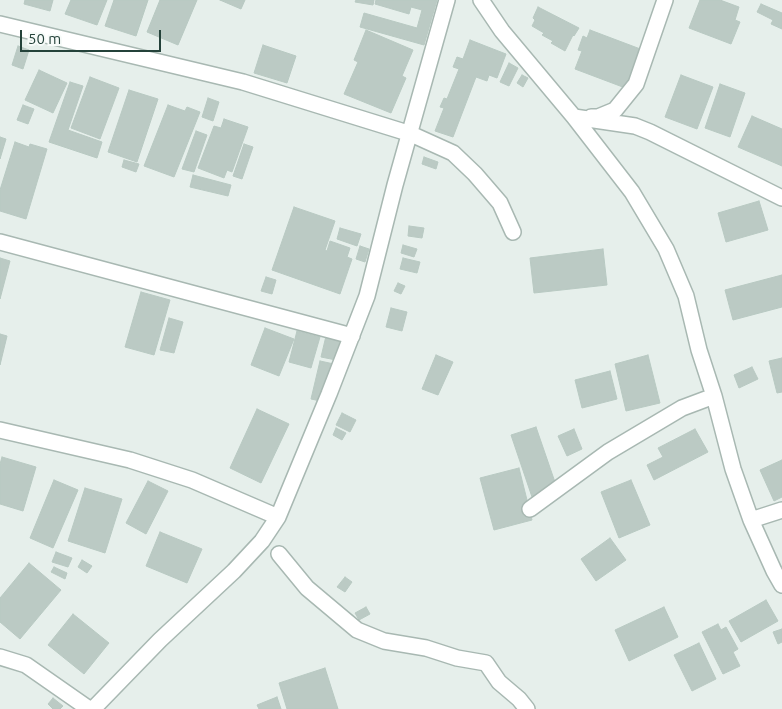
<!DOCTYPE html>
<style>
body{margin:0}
#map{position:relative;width:782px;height:709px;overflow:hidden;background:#e6efeb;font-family:Ubuntu,sans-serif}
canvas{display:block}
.scale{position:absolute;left:20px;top:30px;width:141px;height:22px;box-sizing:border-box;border:2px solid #24423a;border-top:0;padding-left:6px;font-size:15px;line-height:18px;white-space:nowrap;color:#24423a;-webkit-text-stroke:4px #f7fbf9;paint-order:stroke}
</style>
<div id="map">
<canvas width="782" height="709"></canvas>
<div class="scale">50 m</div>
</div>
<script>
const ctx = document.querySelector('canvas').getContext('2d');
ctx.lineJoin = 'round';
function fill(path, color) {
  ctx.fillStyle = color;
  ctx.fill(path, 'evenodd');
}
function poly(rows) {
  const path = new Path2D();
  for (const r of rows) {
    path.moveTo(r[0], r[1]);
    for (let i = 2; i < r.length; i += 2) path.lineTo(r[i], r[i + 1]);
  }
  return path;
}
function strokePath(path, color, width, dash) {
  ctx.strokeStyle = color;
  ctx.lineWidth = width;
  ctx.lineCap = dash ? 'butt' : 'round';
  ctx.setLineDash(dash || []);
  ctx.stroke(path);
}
const building = poly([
 [25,0,53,0,50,11,24,4,25,0],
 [71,0,107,0,97,25,65,14,71,0],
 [114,0,148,0,136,36,105,26,114,0],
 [160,0,197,0,178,45,147,32,160,0],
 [220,0,245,0,241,9,220,0],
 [356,0,374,0,373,5,355,2,356,0],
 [376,0,437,0,424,45,360,27,364,13,417,28,422,10,411,7,409,14,375,4,376,0],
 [700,0,720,0,739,7,735,20,740,22,731,44,689,28,700,0],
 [761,4,782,13,782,29,771,24,773,20,757,12,761,4],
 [538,7,579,28,574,36,573,35,565,51,551,43,553,41,542,35,544,33,532,26,535,20,533,18,538,7],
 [366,30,413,50,402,76,406,78,391,113,344,94,358,62,354,60,366,30],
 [590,30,643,50,628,89,575,69,582,51,578,50,583,36,587,38,590,30],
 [470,40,506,54,497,78,489,75,487,81,476,77,453,137,435,131,444,108,440,107,444,98,447,99,459,69,453,67,457,57,463,59,470,40],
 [263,45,296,56,287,83,254,73,263,45],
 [18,46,29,50,23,69,12,65,18,46],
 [509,63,518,68,509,86,500,82,509,63],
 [39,70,67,83,53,113,25,100,39,70],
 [522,75,528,78,523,87,517,83,522,75],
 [681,75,713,87,697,129,665,117,681,75],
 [90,77,119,88,100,139,71,128,90,77],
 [70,82,83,86,68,130,102,142,97,158,49,142,70,82],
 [720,84,745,93,730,137,705,128,720,84],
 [129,90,158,99,137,162,108,152,129,90],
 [208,98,219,102,213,121,202,117,208,98],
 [23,105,34,109,28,124,17,120,23,105],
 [168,105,185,111,187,107,200,112,174,177,144,166,168,105],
 [752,116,782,129,782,166,738,147,752,116],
 [224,119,248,127,232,172,227,170,224,178,198,168,214,126,221,128,224,119],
 [196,131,207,135,194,172,182,169,196,131],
 [0,137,6,139,0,159,0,137],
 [15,142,29,147,30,144,47,149,26,219,0,211,0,190,15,142],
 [244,144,253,147,242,179,233,176,244,144],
 [424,157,438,162,436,169,422,164,424,157],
 [124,160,139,164,136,172,122,167,124,160],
 [193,175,231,185,228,196,190,187,193,175],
 [759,201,768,230,726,242,718,213,759,201],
 [294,207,335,221,325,250,327,251,330,241,350,248,347,257,352,259,340,294,272,270,294,207],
 [409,226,424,228,422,238,408,236,409,226],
 [340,228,361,234,357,246,337,239,340,228],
 [403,245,417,249,414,257,401,253,403,245],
 [360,246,369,249,365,262,356,259,360,246],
 [603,249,607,285,534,293,530,258,603,249],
 [0,258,10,261,0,299,0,258],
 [403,258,420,262,417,273,400,269,403,258],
 [782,275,782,307,733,320,725,290,782,275],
 [266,277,276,280,272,294,261,291,266,277],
 [398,283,405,286,401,294,394,291,398,283],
 [141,292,170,300,154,355,125,347,141,292],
 [391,308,407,312,402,331,386,327,391,308],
 [169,318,183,322,174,353,160,350,169,318],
 [265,328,294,339,279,376,251,365,265,328],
 [297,331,320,337,311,368,289,362,297,331],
 [0,334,7,336,0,365,0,334],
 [326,336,341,339,336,360,321,357,326,336],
 [436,355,453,362,438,395,422,389,436,355],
 [648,355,660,403,626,411,615,364,648,355],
 [782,358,782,392,777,393,769,361,782,358],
 [320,361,334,364,325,402,311,399,320,361],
 [752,367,758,379,739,388,734,375,752,367],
 [610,371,617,399,582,408,575,380,610,371],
 [257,409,289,424,261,483,230,468,257,409],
 [342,413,356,420,350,432,336,425,342,413],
 [536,427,557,488,532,497,511,435,536,427],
 [336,428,346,433,342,440,333,435,336,428],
 [574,429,582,449,567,456,558,436,574,429],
 [695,429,708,452,654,480,647,465,663,457,658,448,695,429],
 [2,457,36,467,23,511,0,504,0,464,2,457],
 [782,460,782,497,774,501,760,470,782,460],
 [519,468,532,520,494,530,480,478,519,468],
 [54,480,78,490,53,548,30,538,54,480],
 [631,480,650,525,619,538,601,492,631,480],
 [148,481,168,491,146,534,126,523,148,481],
 [85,488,122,499,105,553,68,541,85,488],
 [160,532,202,549,187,583,146,566,160,532],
 [610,538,626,560,596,581,581,559,610,538],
 [56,552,72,558,68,567,52,562,56,552],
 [82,560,92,566,87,573,78,567,82,560],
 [29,563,61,590,20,639,0,622,0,598,29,563],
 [54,567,67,573,65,579,51,572,54,567],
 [345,577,352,582,345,592,337,587,345,577],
 [766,600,778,621,741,642,729,621,766,600],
 [366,607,370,614,359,620,355,613,366,607],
 [664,607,678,637,629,661,615,630,664,607],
 [73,614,109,643,84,674,48,645,73,614],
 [718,624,721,630,726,627,738,649,733,652,740,666,723,674,702,632,718,624],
 [782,629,782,642,778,644,773,632,782,629],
 [699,643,716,679,692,691,674,655,699,643],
 [325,668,338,709,287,709,279,683,325,668],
 [277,697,281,709,259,709,257,705,277,697],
 [53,698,63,706,60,709,53,709,48,704,53,698]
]);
fill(building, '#bbcac4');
strokePath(building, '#b8c9c2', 1);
const minor = poly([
 [481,0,502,31,574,117,632,192,666,249,686,296,699,350,714,396,733,469,751,520,774,571,782,585],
 [0,24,243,82,411,134,453,153,475,174,500,203,513,232],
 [574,117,635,126,650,132,782,198],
 [591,117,598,117,615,110,636,84,665,0],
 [0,242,352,336],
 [0,430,130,460,192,480,278,517],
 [530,509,608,452,682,408,714,396],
 [751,520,782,510],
 [279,554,307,588,357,630,384,641,426,648,457,658,486,663,499,682,519,699,527,709],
 [0,657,26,665,89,709],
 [93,709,160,640,234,571,262,541,278,517,329,394,367,296,395,185,447,0]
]);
strokePath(minor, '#a8b8b2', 18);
strokePath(minor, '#fff', 15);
</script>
